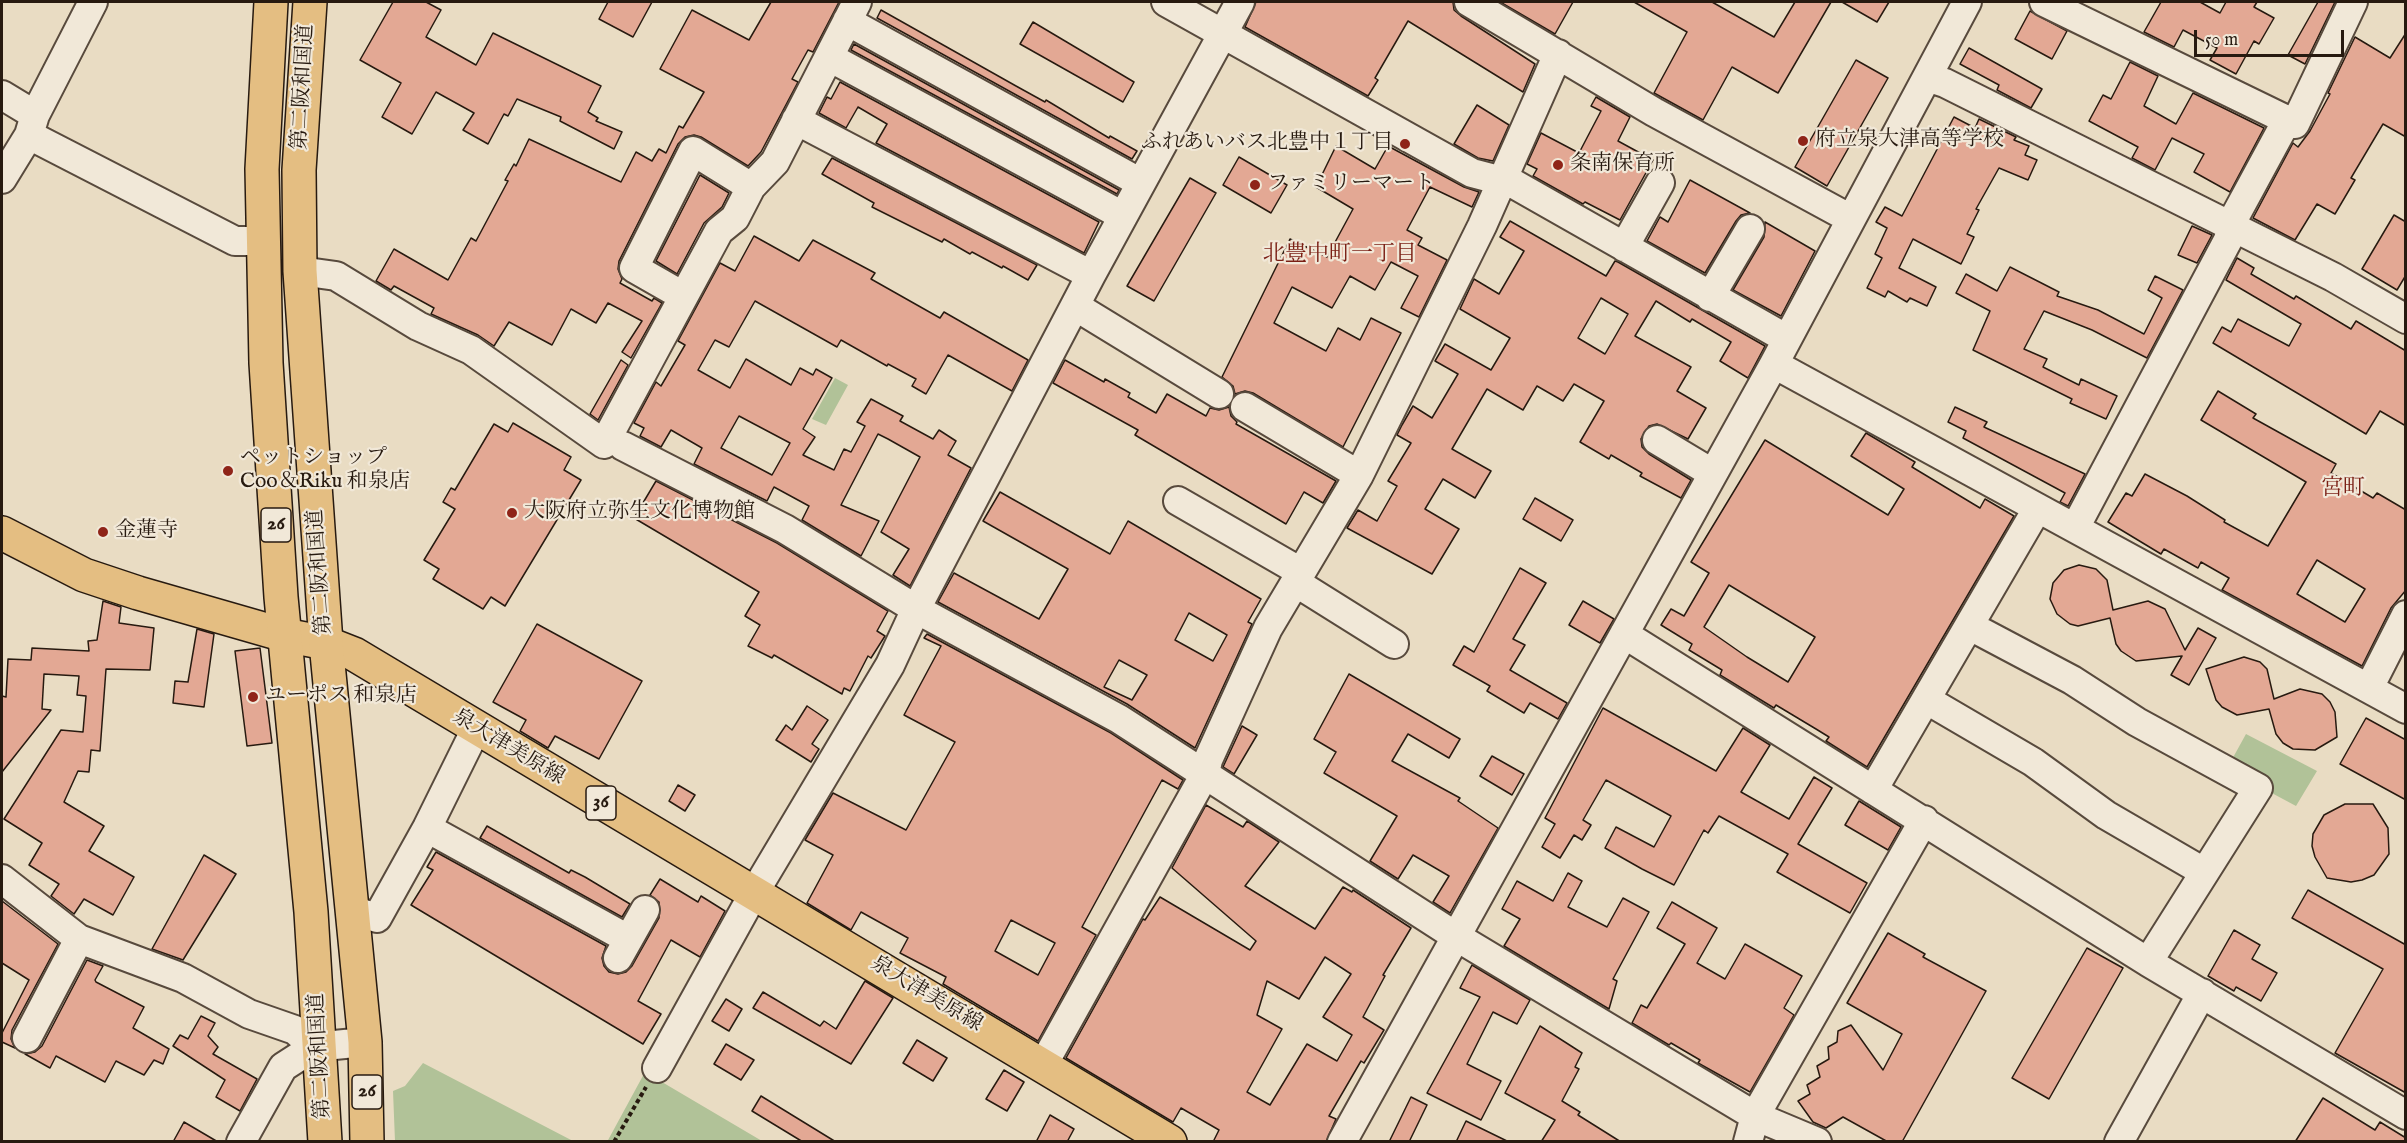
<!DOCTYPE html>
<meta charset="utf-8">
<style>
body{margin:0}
#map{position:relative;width:2407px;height:1143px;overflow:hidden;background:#e9dcc3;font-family:"IM FELL English",serif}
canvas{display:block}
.frame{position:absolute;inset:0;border:3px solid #271a10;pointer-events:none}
.scale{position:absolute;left:2194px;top:30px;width:150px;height:27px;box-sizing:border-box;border:3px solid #271a10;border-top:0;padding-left:8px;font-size:18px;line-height:21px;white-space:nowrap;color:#271a10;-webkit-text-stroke:4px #f1e8d8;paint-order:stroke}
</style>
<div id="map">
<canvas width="2407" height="1143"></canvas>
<div class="frame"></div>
<div class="scale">50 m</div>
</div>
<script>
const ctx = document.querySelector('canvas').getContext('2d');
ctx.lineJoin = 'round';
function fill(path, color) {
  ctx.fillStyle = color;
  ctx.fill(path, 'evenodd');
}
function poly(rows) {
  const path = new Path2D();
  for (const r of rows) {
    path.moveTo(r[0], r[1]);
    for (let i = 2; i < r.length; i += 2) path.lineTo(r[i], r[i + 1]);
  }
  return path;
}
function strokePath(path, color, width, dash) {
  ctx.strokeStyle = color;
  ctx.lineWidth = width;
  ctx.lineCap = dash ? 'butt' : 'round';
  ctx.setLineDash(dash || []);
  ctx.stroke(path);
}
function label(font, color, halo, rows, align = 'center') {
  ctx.font = font + ' "IM FELL English","Noto Serif JP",serif';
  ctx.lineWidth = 4.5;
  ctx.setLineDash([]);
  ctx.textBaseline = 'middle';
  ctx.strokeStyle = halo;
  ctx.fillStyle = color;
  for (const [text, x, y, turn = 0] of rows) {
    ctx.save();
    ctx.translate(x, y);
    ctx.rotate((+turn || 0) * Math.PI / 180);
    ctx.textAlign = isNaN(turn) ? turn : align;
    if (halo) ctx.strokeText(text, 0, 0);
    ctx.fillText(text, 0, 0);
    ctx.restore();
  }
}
fill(poly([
 [835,378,848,385,826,425,812,419],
 [2246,734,2317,771,2296,806,2268,791,2230,763],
 [423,1063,573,1141,395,1141,393,1091,405,1086],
 [645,1072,762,1141,607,1142]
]), '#b1c298');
const building = poly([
 [393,2,426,2,441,10,426,37,476,65,493,33,601,86,588,112,598,118,596,121,622,132,614,149,560,121,561,117,517,99,508,116,504,114,488,144,463,130,474,113,436,92,412,134,382,117,401,83,360,60,393,2],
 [608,2,652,2,633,37,599,19,608,2],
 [771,2,839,2,813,52,808,50,792,79,798,82,761,152,748,166,701,137,694,135,685,137,678,144,619,261,618,269,622,279,620,283,652,301,654,298,662,303,631,358,622,352,642,321,608,303,596,323,571,309,552,345,509,322,494,346,478,335,431,314,434,308,394,286,391,290,376,281,394,249,448,280,471,238,476,241,508,181,505,180,514,164,516,166,529,139,621,182,636,152,652,161,659,149,666,153,679,126,683,128,704,92,660,69,692,10,749,40,771,2],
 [1256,2,1453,2,1454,10,1461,16,1535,64,1523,92,1408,21,1375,78,1378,80,1368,96,1245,27,1256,2],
 [1500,2,1573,2,1555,34,1500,2],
 [1634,2,1712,2,1774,37,1795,2,1831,2,1778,93,1732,67,1703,120,1654,93,1687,32,1634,2],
 [1842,2,1889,2,1877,22,1842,2],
 [2161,2,2200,2,2220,13,2226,2,2257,2,2254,7,2274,18,2259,44,2254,41,2236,74,2210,60,2217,48,2183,30,2174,47,2144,32,2161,2],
 [2318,2,2335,2,2305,64,2288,55,2318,2],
 [881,10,1016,86,1045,102,1046,100,1109,138,1110,136,1137,151,1132,159,877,18,881,10],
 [2030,11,2067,31,2052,59,2015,39,2030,11],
 [1033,22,1134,82,1123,102,1020,44,1033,22],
 [2406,33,2406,137,2383,124,2351,178,2355,180,2335,214,2317,204,2295,240,2253,218,2293,143,2298,147,2310,131,2330,94,2328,93,2355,37,2390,58,2406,33],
 [854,44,1119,190,1117,194,851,50,854,44],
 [1969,48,2042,89,2031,108,1997,90,1999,85,1960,64,1969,48],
 [1856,60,1888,78,1827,186,1795,167,1856,60],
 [2130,62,2158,76,2144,106,2176,124,2193,93,2264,128,2230,192,2194,172,2204,154,2172,138,2155,170,2132,158,2138,147,2089,121,2103,95,2111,99,2130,62],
 [840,82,1099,222,1084,253,876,143,887,124,858,107,846,128,819,113,827,97,831,99,840,82],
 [1596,97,1630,117,1618,141,1653,160,1620,220,1585,202,1583,204,1533,176,1537,169,1527,164,1541,133,1579,153,1601,111,1591,106,1596,97],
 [1477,105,1509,125,1493,161,1478,158,1454,144,1477,105],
 [1954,117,1975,128,1979,119,2016,137,2014,140,2029,146,2025,155,2037,160,2028,180,1999,168,1976,209,1979,210,1967,234,1974,237,1961,264,1913,239,1899,268,1936,287,1927,306,1910,298,1907,302,1888,291,1885,297,1867,288,1882,258,1875,254,1887,228,1876,222,1885,207,1902,216,1954,117],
 [1336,146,1375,169,1388,146,1464,187,1479,192,1472,207,1430,187,1407,230,1422,238,1418,245,1447,260,1419,317,1401,308,1418,276,1391,262,1375,290,1350,276,1332,308,1292,287,1274,323,1326,351,1338,328,1360,340,1371,318,1401,333,1343,447,1253,393,1245,391,1235,394,1233,386,1222,377,1290,239,1327,257,1353,209,1316,187,1336,146],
 [1239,157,1287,185,1271,213,1223,185,1239,157],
 [832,158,1037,265,1028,280,1003,266,1002,268,972,252,970,254,944,239,942,242,872,207,874,203,822,174,832,158],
 [700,175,729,193,722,207,704,223,677,274,656,261,700,175],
 [1190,178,1216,193,1154,301,1127,286,1190,178],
 [1690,180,1750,213,1741,215,1736,221,1705,273,1647,241,1660,217,1668,222,1690,180],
 [2394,215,2406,222,2406,275,2397,290,2362,269,2394,215],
 [1510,221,1606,276,1615,261,1618,262,1765,346,1748,378,1720,361,1731,342,1692,319,1690,322,1656,301,1635,336,1691,367,1677,391,1706,408,1688,439,1657,424,1649,426,1641,439,1642,447,1649,454,1691,480,1681,498,1640,476,1642,473,1611,455,1609,459,1580,442,1604,401,1574,384,1563,401,1537,386,1523,410,1487,389,1452,449,1491,471,1475,498,1443,479,1425,509,1459,529,1432,574,1347,528,1358,510,1377,521,1397,486,1388,481,1411,443,1397,435,1402,425,1413,406,1432,418,1458,374,1435,361,1445,344,1491,370,1510,338,1460,309,1474,279,1499,294,1524,251,1500,237,1510,221],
 [1601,298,1628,314,1605,354,1578,338,1601,298],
 [1765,222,1815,251,1781,316,1733,290,1764,237,1765,222],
 [2192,226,2212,235,2197,263,2178,255,2192,226],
 [754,236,799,261,813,240,875,273,871,279,940,318,944,312,1028,360,1012,391,948,355,926,394,912,386,916,379,888,364,887,366,841,340,837,347,755,301,729,347,715,340,698,370,730,388,746,359,791,385,800,368,813,375,816,369,832,378,803,429,815,437,803,455,834,470,844,449,851,452,865,426,857,422,871,399,903,416,900,421,933,439,939,430,956,441,948,455,971,468,910,586,893,575,909,549,881,532,920,457,888,439,878,434,841,505,879,521,861,556,802,520,809,506,774,487,767,501,694,464,702,448,671,430,661,447,640,436,644,428,634,423,656,382,661,386,685,345,678,341,720,263,735,271,754,236],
 [739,416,790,443,772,475,721,448,739,416],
 [2237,258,2254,268,2251,274,2294,299,2296,296,2351,329,2356,321,2406,351,2406,426,2380,411,2366,434,2213,343,2222,327,2231,332,2238,319,2289,346,2301,324,2226,280,2237,258],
 [2010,267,2059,292,2057,296,2098,310,2144,334,2162,298,2148,290,2155,276,2183,290,2147,358,2092,330,2044,311,2024,349,2047,359,2043,367,2079,385,2081,379,2117,396,2106,419,2070,403,2072,399,1973,350,1990,311,1956,293,1966,274,1997,291,2010,267],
 [621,360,628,365,598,420,590,414,621,360],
 [1065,360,1104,382,1105,379,1130,393,1128,397,1156,413,1167,394,1206,416,1210,408,1219,410,1229,407,1231,416,1237,422,1236,424,1336,481,1323,503,1304,492,1286,524,1135,435,1138,430,1053,383,1065,360],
 [2218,391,2256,414,2253,418,2336,464,2331,473,2373,498,2377,493,2406,510,2406,590,2391,608,2362,666,2222,590,2229,578,2201,562,2198,568,2164,549,2161,554,2108,522,2126,493,2132,496,2145,474,2187,496,2225,520,2224,522,2268,546,2306,482,2201,420,2218,391],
 [2317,560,2365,589,2345,622,2297,594,2317,560],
 [1955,407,1987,422,1984,427,2085,474,2068,506,2060,502,2065,493,1963,438,1966,431,1948,422,1955,407],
 [513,423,571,457,564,470,581,480,505,606,491,597,483,609,433,579,439,569,424,560,455,509,443,502,451,488,455,490,494,424,508,432,513,423],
 [1866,433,1915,462,1912,467,1980,508,1985,499,2014,516,1867,767,1826,741,1829,737,1816,729,1776,705,1774,708,1720,675,1722,670,1689,650,1692,644,1661,625,1671,609,1684,616,1709,573,1691,562,1765,440,1888,515,1904,489,1851,456,1866,433],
 [1729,585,1815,637,1788,682,1747,657,1704,627,1729,585],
 [656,481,777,543,888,611,877,631,885,636,871,658,868,656,850,691,844,688,842,694,774,655,772,658,748,646,760,625,745,616,759,592,634,518,656,481],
 [1000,492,1110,554,1128,521,1261,599,1248,622,1252,624,1195,748,1127,704,938,602,954,573,1039,619,1068,569,983,521,1000,492],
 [1189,613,1227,635,1213,661,1175,640,1189,613],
 [1119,660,1147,675,1132,700,1104,687,1119,660],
 [1535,498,1573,520,1561,541,1523,519,1535,498],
 [2079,565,2096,569,2107,580,2113,610,2148,601,2165,609,2185,650,2198,628,2216,638,2189,685,2171,675,2182,656,2136,661,2121,651,2116,644,2110,618,2078,626,2070,624,2057,614,2050,599,2053,583,2064,570,2079,565],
 [1520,568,1546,583,1513,639,1525,645,1510,670,1567,703,1558,719,1530,703,1524,713,1487,691,1490,686,1453,665,1464,646,1474,652,1520,568],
 [103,601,121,607,119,623,154,628,150,670,106,669,100,751,91,750,89,772,78,771,64,802,104,826,89,851,134,877,113,915,84,899,74,914,51,896,59,884,29,865,42,843,4,819,61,730,83,732,86,696,77,695,79,676,44,674,42,709,51,710,2,772,2,696,6,697,8,659,31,660,32,648,89,651,88,641,97,640,103,601],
 [1583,601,1614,619,1600,643,1569,625,1583,601],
 [537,624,642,681,599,759,555,736,548,748,520,731,526,720,493,702,537,624],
 [197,629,214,634,204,707,173,703,175,681,188,682,197,629],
 [927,634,1111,733,1183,780,1178,789,1162,780,1082,927,1096,935,1038,1041,943,984,946,977,900,953,908,938,861,912,851,930,807,903,833,855,805,840,833,793,906,830,955,742,904,715,941,646,924,638,927,634],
 [1011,920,1055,943,1038,975,995,951,1011,920],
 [260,648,272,743,247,746,235,651,260,648],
 [2244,657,2260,662,2267,669,2274,699,2300,689,2322,694,2330,702,2335,712,2337,737,2315,750,2293,749,2283,743,2276,734,2269,709,2237,715,2222,707,2216,700,2206,669,2244,657],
 [1349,674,1460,739,1449,758,1408,734,1392,761,1460,798,1458,801,1498,828,1450,913,1433,902,1449,876,1413,855,1398,879,1370,861,1397,816,1324,773,1336,752,1314,739,1349,674],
 [807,706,828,720,812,744,819,749,811,762,776,740,786,725,792,730,807,706],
 [1603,708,1716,771,1743,728,1770,745,1741,792,1789,819,1814,777,1832,788,1798,844,1867,883,1850,913,1777,872,1788,854,1719,816,1708,833,1704,830,1674,885,1642,869,1605,848,1616,827,1654,847,1671,816,1606,780,1583,820,1591,825,1582,840,1574,835,1560,858,1542,847,1555,824,1545,818,1603,708],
 [2366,718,2406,740,2406,800,2340,764,2366,718],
 [1242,726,1257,735,1234,774,1223,767,1242,726],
 [1492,756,1524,774,1512,795,1480,776,1492,756],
 [678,785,695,795,685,811,669,801,678,785],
 [1859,801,1901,827,1888,850,1845,825,1859,801],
 [2345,804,2373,804,2388,828,2389,854,2374,875,2362,880,2351,882,2327,878,2315,857,2312,846,2313,834,2324,815,2345,804],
 [1206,805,1243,827,1247,821,1279,842,1245,886,1315,929,1343,887,1352,892,1353,890,1411,928,1383,975,1385,976,1363,1017,1384,1030,1364,1063,1361,1061,1329,1116,1336,1119,1326,1142,1213,1142,1219,1130,1181,1108,1173,1122,1066,1058,1143,919,1145,920,1160,897,1250,950,1256,941,1172,868,1206,805],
 [1325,957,1351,974,1323,1017,1352,1035,1337,1061,1307,1044,1270,1105,1247,1092,1282,1029,1257,1015,1267,981,1299,999,1325,957],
 [487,826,569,873,571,870,585,877,630,904,622,917,480,838,487,826],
 [436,852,606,946,602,958,604,966,609,972,618,974,626,972,632,966,659,918,659,902,650,895,660,879,698,902,701,896,725,911,700,957,671,940,638,1001,661,1014,643,1044,411,905,433,870,427,867,436,852],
 [204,855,236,874,183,960,152,949,204,855],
 [1568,873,1582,881,1568,907,1607,927,1623,898,1649,912,1613,979,1617,981,1609,1009,1504,946,1520,919,1502,909,1517,881,1553,901,1568,873],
 [2308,890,2406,945,2406,1093,2335,1053,2383,969,2292,918,2308,890],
 [2,901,58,944,12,1030,11,1039,15,1048,2,1042,2,1033,29,980,2,963,2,901],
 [1672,902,1717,928,1697,963,1725,979,1745,944,1802,976,1784,1008,1794,1015,1750,1092,1698,1063,1700,1060,1671,1043,1669,1045,1632,1023,1641,1005,1647,1008,1685,944,1657,928,1672,902],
 [2234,930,2260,945,2252,959,2277,973,2261,1001,2236,987,2234,991,2208,976,2234,930],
 [1888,933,1925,954,1923,957,1986,991,1902,1142,1888,1142,1843,1117,1826,1128,1813,1122,1798,1101,1810,1094,1807,1085,1820,1077,1817,1066,1829,1059,1828,1047,1837,1042,1838,1031,1851,1025,1883,1070,1902,1034,1847,1003,1888,933],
 [2087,948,2123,968,2049,1099,2012,1078,2087,948],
 [87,960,103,966,95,980,96,982,144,1007,133,1028,169,1049,163,1064,154,1060,144,1075,116,1061,105,1082,56,1056,50,1068,25,1054,35,1052,42,1046,87,960],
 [1472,965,1530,1000,1517,1024,1493,1012,1467,1064,1501,1081,1481,1120,1427,1093,1480,997,1460,988,1472,965],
 [865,981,893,998,851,1064,753,1008,763,992,820,1026,824,1021,836,1029,865,981],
 [726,999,742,1009,729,1031,712,1021,726,999],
 [201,1016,215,1023,208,1036,218,1047,213,1054,257,1079,240,1111,216,1097,225,1080,173,1046,180,1035,188,1039,201,1016],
 [1540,1026,1582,1053,1575,1067,1579,1069,1562,1101,1580,1112,1578,1115,1621,1142,1541,1142,1555,1120,1505,1093,1540,1026],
 [917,1040,947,1058,933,1081,903,1063,917,1040],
 [726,1044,754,1060,741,1080,714,1064,726,1044],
 [1004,1070,1024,1082,1007,1111,986,1099,1004,1070],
 [761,1096,836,1142,803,1142,752,1111,761,1096],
 [1411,1097,1427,1105,1409,1142,1389,1142,1411,1097],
 [2323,1098,2375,1130,2380,1122,2406,1138,2406,1142,2295,1142,2323,1098],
 [1050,1115,1074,1129,1067,1142,1036,1142,1050,1115],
 [1466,1121,1509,1142,1456,1142,1466,1121],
 [184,1122,218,1142,173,1142,184,1122]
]);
fill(building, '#e3a894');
strokePath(building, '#271a10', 1.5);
const minor = poly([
 [1166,2,1472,173,1514,184,1787,339],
 [1469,2,1654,112,1851,219],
 [2044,2,2295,124,2353,2],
 [847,21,1141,183],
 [829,57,1123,216],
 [1927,77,1945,83,2333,277,2406,319],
 [2,95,35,115],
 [796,120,1091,275],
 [29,135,235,241,263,241],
 [2,179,29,135,35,115,93,2],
 [1624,247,1660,183],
 [300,271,336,276,418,326,471,350,604,444,719,231,735,218,751,187,775,162,857,2],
 [683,296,634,268,693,151,751,187],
 [1710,297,1750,229],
 [1075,306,1219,394],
 [1774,364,2406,709],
 [1245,407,1359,475],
 [1657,440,1712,473],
 [623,446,785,529,916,609,1119,719,1457,937,1755,1116,1817,1142],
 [1178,501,1301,572],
 [2075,528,2228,240,2234,218,2286,122],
 [1295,582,1394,644],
 [1970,626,2072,680,2137,722,2258,788,2148,962],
 [1624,634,2148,962,2406,1115],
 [2369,688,2406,615],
 [1927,700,2033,762,2106,815,2204,872],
 [1873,790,2037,509],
 [427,828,628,939],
 [2,879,79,939,183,978,249,1014,295,1030,314,1047],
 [352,910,377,918,427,828,476,729],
 [618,958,645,910],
 [27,1038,79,939],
 [1043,1065,1205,774,1208,760,1268,628,1359,475,1482,226,1558,54],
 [657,1068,754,893,890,665,916,609,1091,275,1240,2],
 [241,1142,283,1067,314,1047,365,1042],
 [1342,1142,1774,364,1967,2],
 [1748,1142,1755,1116,1924,820],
 [2119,1142,2202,993]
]);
const major = poly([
 [2,533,84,575,138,593,284,635,326,643,354,654,1170,1142]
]);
const highway = poly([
 [271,2,262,169,266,363,281,597,311,912,325,1142],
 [310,2,299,170,300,271,326,643,365,1042,367,1142]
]);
strokePath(minor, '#584a3d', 32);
strokePath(major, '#271a10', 36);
strokePath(highway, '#271a10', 36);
strokePath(poly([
 [614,1142,646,1087]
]), '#271a10', 4, [4.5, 3]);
strokePath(minor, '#f1e8d8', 28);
strokePath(major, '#e4be82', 33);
strokePath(highway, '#e4be82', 33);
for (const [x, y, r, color] of [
 [1803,141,6,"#8f2418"],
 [1405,144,6,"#8f2418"],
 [1558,165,6,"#8f2418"],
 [1255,185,6,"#8f2418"],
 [228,471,6,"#8f2418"],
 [512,513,6,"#8f2418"],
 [103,532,6,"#8f2418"],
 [253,697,6,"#8f2418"]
]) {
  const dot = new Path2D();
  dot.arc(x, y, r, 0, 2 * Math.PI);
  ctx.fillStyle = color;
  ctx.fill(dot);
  strokePath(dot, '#f1e8d8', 2);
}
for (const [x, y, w] of [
 [276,525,30],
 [601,803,30],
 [367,1092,30]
]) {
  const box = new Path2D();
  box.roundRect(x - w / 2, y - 17, w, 34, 4.5);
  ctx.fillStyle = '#f1e8d8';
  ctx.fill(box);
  strokePath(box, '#271a10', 1.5);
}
label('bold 20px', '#271a10', null, [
 ["26",276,525],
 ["36",601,803],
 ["26",367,1092]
]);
label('21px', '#271a10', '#f1e8d8', [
 ["第二阪和国道",304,87,-87],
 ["第二阪和国道",321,572,-94],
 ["泉大津美原線",508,748,31],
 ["泉大津美原線",926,995,31],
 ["第二阪和国道",321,1056,-93]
]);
label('21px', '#271a10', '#f1e8d8', [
 ["府立泉大津高等学校",1815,141],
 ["ふれあいバス北豊中１丁目",1393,144,"right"],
 ["条南保育所",1570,165],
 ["ファミリーマート",1267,185],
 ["ペットショップ",240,459],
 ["Coo＆Riku 和泉店",240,483],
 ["大阪府立弥生文化博物館",524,513],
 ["金蓮寺",115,532],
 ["ユーポス 和泉店",265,697]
], 'left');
label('22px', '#7a1f14', '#f1e8d8', [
 ["北豊中町一丁目",1340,255],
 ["宮町",2343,489]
]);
</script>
